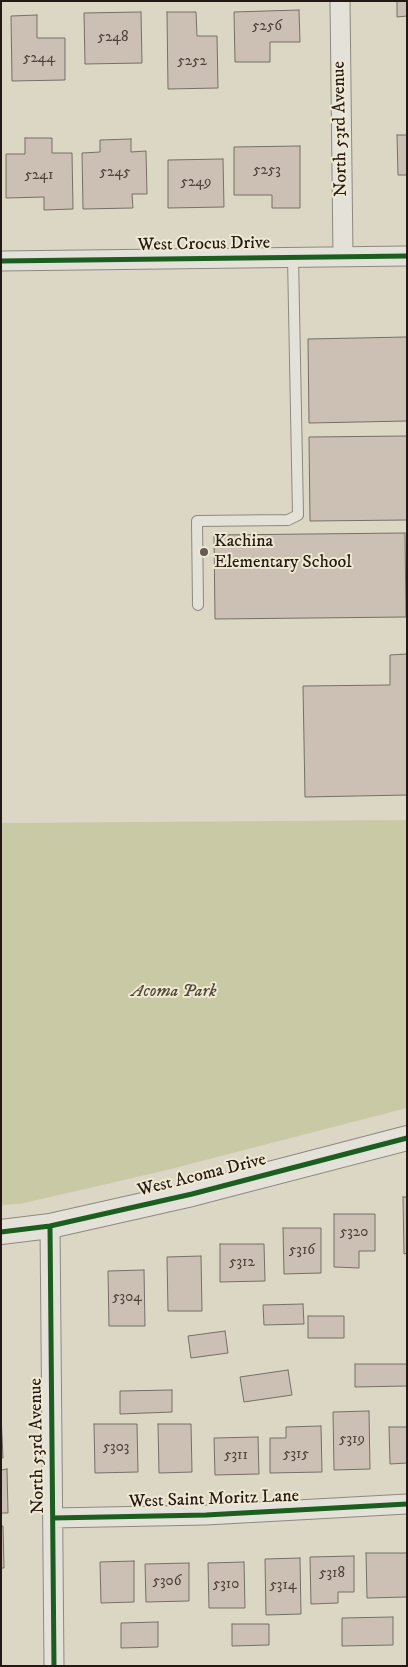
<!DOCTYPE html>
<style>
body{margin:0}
#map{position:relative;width:408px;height:1667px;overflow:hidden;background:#dcd7c5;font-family:"IM FELL DW Pica",serif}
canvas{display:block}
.frame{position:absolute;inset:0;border:2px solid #241814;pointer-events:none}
</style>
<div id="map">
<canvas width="408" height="1667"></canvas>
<div class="frame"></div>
</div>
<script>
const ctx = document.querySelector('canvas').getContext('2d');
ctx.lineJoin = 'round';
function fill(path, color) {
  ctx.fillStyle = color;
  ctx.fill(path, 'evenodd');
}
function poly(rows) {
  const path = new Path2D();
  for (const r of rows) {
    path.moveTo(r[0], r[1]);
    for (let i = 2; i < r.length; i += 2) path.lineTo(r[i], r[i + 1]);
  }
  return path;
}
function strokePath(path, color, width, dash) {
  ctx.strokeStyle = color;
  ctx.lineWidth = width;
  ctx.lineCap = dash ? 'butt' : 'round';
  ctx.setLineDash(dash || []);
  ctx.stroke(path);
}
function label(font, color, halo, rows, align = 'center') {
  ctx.font = font + ' "IM FELL DW Pica",serif';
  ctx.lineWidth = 4;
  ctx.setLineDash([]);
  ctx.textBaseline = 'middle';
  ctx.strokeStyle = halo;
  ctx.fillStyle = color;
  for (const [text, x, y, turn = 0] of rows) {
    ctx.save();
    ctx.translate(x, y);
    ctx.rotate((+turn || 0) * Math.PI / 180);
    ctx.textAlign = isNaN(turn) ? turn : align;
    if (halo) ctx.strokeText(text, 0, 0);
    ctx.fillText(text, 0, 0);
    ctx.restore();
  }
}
fill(poly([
 [407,820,407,1108,163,1171,20,1204,1,1205,1,823]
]), '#cac9a6');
const building = poly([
 [397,1,407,1,407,16,397,17,397,1],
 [299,10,300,42,270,42,270,62,235,62,234,12,299,10],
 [141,12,142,63,85,64,84,13,141,12],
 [167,12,196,12,197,36,217,36,218,88,168,89,167,12],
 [37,15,37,38,65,38,65,80,12,81,11,16,37,15],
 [397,135,407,135,407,175,398,175,397,135],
 [25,138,52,138,52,153,72,153,73,209,44,210,44,197,6,198,6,154,25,154,25,138],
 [131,139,131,152,146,151,147,194,132,194,133,208,83,209,82,153,100,152,100,140,131,139],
 [300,146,300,208,272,208,272,195,234,195,234,147,300,146],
 [223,159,224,207,168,208,168,160,223,159],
 [407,337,407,421,309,423,308,339,407,337],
 [407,436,407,520,310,521,309,437,407,436],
 [405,533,406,617,215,619,214,535,405,533],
 [407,654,407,795,305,797,303,686,390,685,390,655,407,654],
 [403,1197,407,1197,407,1253,404,1254,403,1197],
 [334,1214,375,1214,375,1251,359,1251,359,1268,334,1267,334,1214],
 [283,1228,321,1228,321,1273,284,1274,283,1228],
 [220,1244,264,1244,265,1281,220,1282,220,1244],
 [201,1256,202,1311,168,1311,167,1257,201,1256],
 [144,1270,145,1326,109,1326,108,1271,144,1270],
 [303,1304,304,1324,264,1325,263,1305,303,1304],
 [308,1316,344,1316,344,1338,308,1338,308,1316],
 [225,1331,228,1353,191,1358,188,1336,225,1331],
 [355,1364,407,1364,407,1386,355,1387,355,1364],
 [288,1370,292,1395,244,1402,240,1377,288,1370],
 [172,1390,172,1412,120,1414,120,1391,172,1390],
 [369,1411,370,1469,334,1470,333,1412,369,1411],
 [1,1414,3,1458,1,1458,1,1414],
 [94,1424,137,1424,138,1472,95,1473,94,1424],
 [158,1424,191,1424,192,1472,159,1473,158,1424],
 [321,1426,322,1472,270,1473,270,1438,286,1438,286,1427,321,1426],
 [389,1427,407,1427,407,1463,390,1464,389,1427],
 [258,1437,259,1474,215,1475,214,1438,258,1437],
 [7,1469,8,1513,1,1513,1,1470,7,1469],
 [1,1526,3,1526,4,1568,1,1568,1,1526],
 [366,1553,407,1553,407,1597,367,1598,366,1553],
 [354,1556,354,1592,338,1592,338,1603,311,1604,310,1557,354,1556],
 [300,1558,301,1614,266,1615,265,1559,300,1558],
 [134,1561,134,1602,101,1603,100,1562,134,1561],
 [244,1562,245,1608,209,1608,208,1563,244,1562],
 [189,1563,189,1601,146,1602,145,1564,189,1563],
 [393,1617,393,1645,342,1646,342,1618,393,1617],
 [158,1622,158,1647,121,1648,121,1623,158,1622],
 [232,1624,269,1624,269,1645,232,1646,232,1624]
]);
fill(building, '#ccbfb3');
strokePath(building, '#747066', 1);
const service = poly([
 [198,605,197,521,288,520,298,515,293,257]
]);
const minor = poly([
 [340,1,343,257],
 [1,261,407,256],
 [50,1226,54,1666],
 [53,1518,206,1515,407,1504]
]);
const tertiary = poly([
 [1,1232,50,1226,192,1194,407,1138]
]);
strokePath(service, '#8d897f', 12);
strokePath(minor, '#8d897f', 21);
strokePath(tertiary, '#8d897f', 26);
strokePath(service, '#e4e1d9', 10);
strokePath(minor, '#e4e1d9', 19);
strokePath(tertiary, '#e4e1d9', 24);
strokePath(poly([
 [1,261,407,256],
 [50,1226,54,1666],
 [1,1232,50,1226,192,1194,407,1138],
 [53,1518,206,1515,407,1504]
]), '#1b5e20', 5);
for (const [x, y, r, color] of [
 [204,552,5,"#645b52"]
]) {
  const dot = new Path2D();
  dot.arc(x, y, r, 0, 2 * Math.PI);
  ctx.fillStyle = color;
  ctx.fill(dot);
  strokePath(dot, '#efe8d3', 2);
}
label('15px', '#4e423c', null, [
 ["5256",267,27],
 ["5248",113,38],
 ["5244",39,59],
 ["5252",192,62],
 ["5253",267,171],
 ["5245",115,173],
 ["5241",39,176],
 ["5249",196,183],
 ["5320",354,1233],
 ["5316",302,1251],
 ["5312",242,1263],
 ["5304",127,1298],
 ["5319",352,1440],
 ["5303",116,1448],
 ["5315",296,1455],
 ["5311",236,1456],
 ["5318",332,1574],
 ["5306",167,1582],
 ["5310",226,1585],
 ["5314",283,1586]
]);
label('18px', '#241814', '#efe8d3', [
 ["North 53rd Avenue",341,129,-91],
 ["West Crocus Drive",204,245,-1],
 ["West Acoma Drive",202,1176,-14],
 ["North 53rd Avenue",38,1446,-91],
 ["West Saint Moritz Lane",214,1500,-2]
]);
label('18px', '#241814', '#efe8d3', [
 ["Kachina",214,542],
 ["Elementary School",214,563]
], 'left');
label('italic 18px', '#524a38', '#efe8d3', [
 ["Acoma Park",174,992]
]);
</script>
